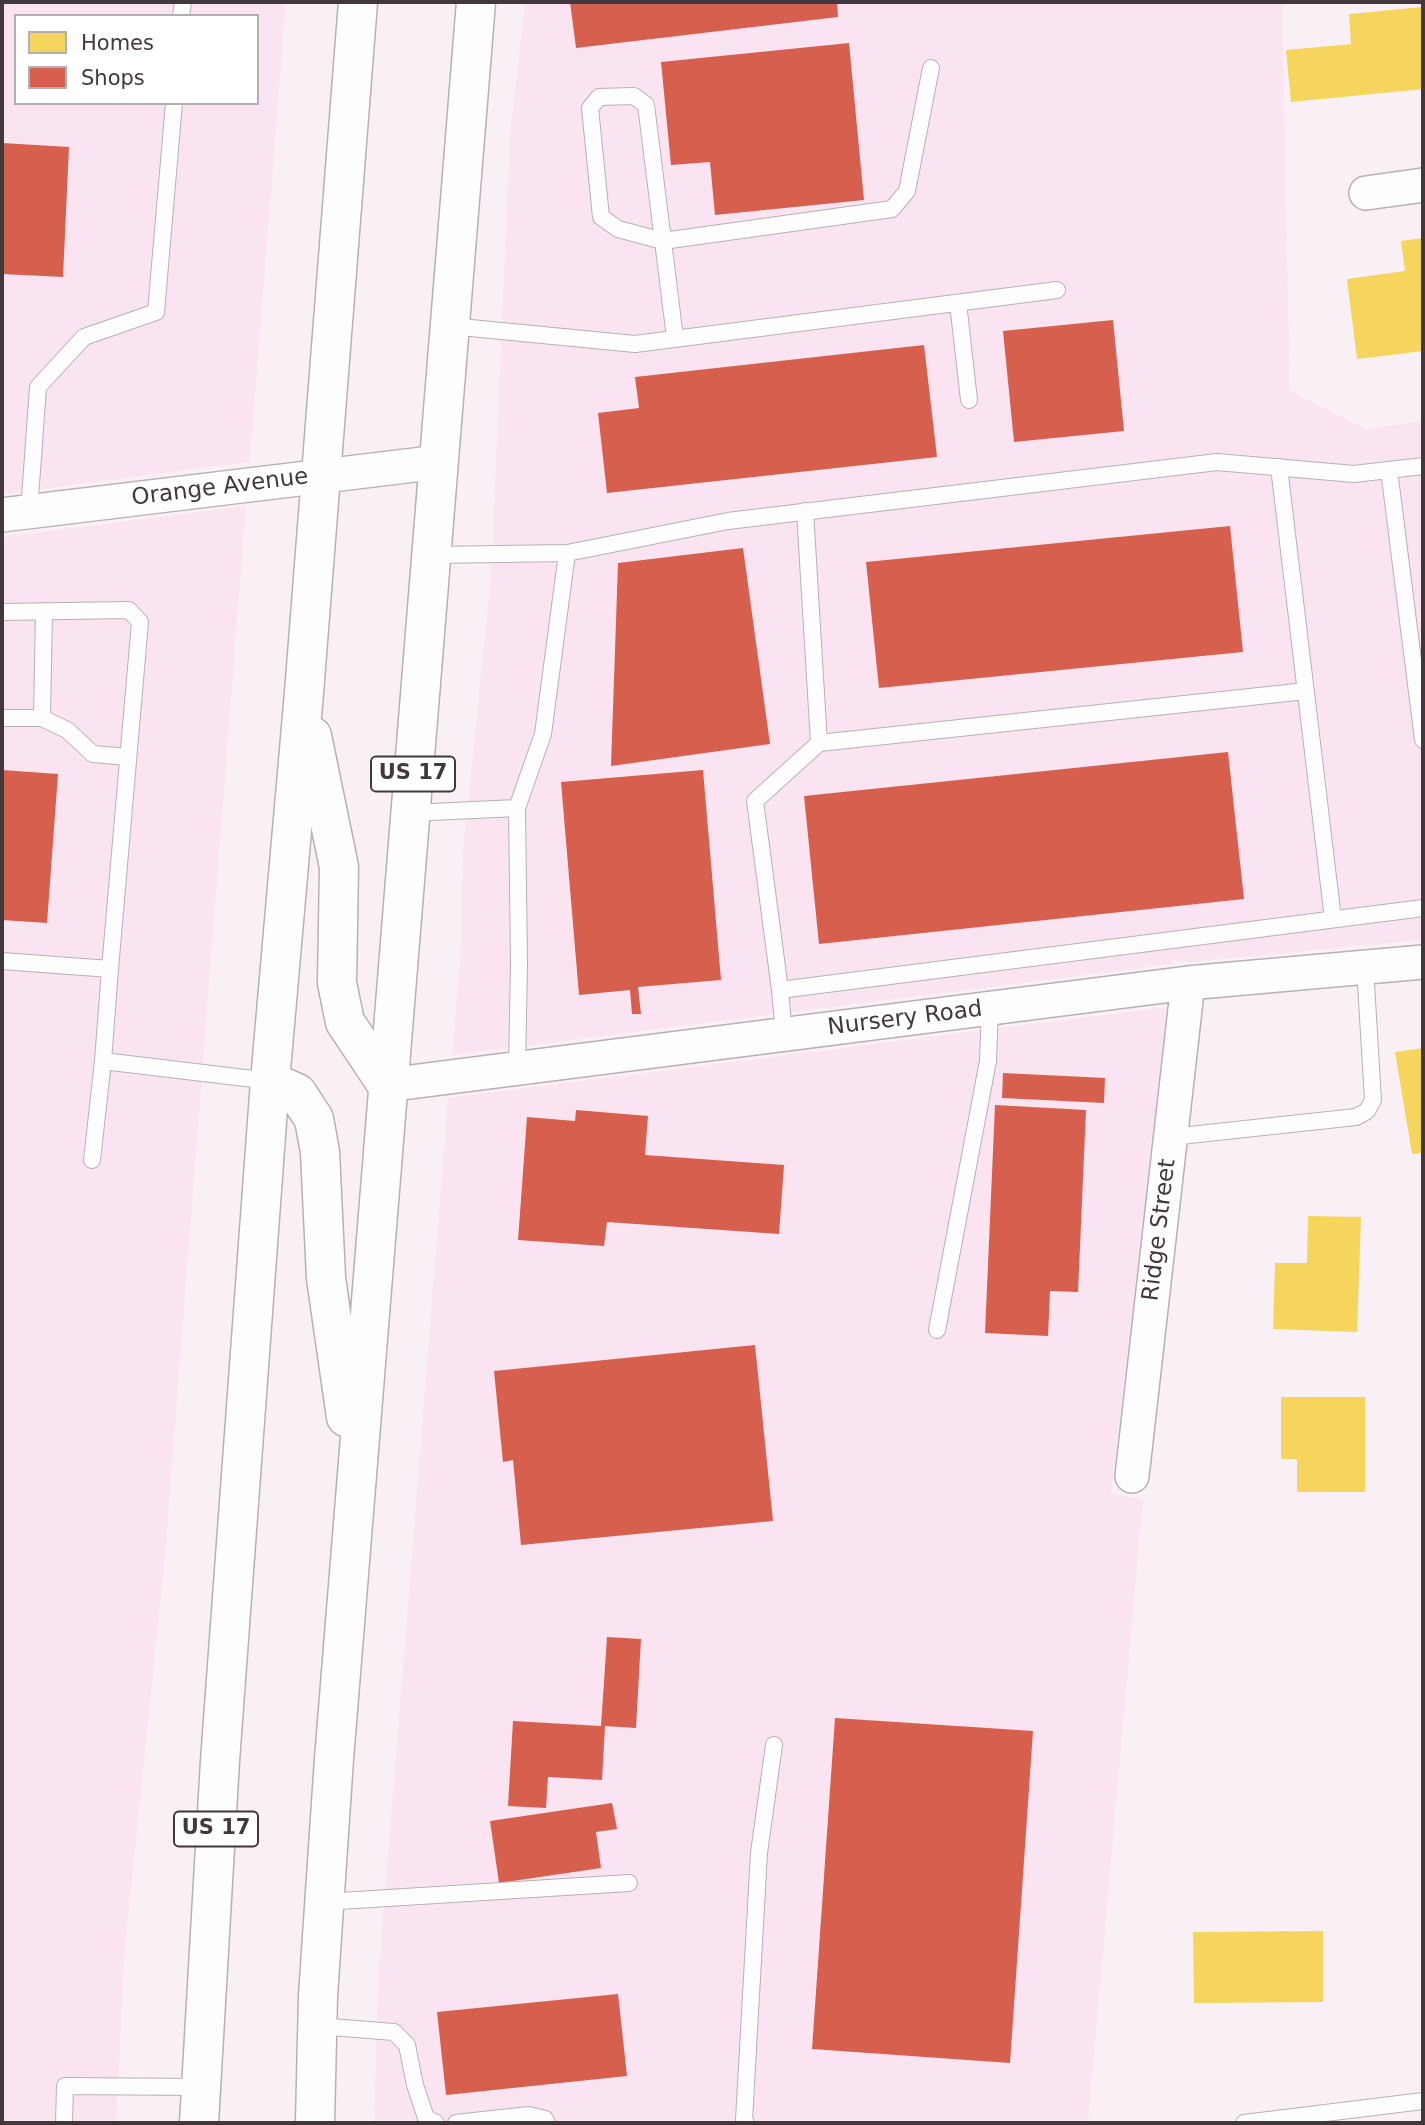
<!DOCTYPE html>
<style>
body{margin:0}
#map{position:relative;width:1425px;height:2125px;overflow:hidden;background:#f9f0f5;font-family:"DejaVu Sans",sans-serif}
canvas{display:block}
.frame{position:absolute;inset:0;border:4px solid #42373d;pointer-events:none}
.legend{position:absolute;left:14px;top:14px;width:245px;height:91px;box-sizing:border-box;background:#fff;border:2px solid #b3afb1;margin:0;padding:9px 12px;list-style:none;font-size:21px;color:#42373d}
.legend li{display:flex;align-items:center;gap:14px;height:35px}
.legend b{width:35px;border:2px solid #b3afb1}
</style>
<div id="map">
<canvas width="1425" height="2125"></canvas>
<div class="frame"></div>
<ul class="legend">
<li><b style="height:19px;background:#f6d55c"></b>Homes</li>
<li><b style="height:19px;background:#d6604d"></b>Shops</li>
</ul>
</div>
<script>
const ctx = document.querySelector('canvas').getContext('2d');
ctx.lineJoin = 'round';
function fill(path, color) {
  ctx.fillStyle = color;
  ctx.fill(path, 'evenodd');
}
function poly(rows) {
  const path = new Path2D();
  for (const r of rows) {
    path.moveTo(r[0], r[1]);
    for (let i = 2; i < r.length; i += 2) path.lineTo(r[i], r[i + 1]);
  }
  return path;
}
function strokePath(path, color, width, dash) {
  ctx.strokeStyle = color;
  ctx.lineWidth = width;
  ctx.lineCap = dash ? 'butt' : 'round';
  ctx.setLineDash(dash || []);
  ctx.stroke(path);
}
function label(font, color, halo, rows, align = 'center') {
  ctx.font = font + ' "DejaVu Sans",sans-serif';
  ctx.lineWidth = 7;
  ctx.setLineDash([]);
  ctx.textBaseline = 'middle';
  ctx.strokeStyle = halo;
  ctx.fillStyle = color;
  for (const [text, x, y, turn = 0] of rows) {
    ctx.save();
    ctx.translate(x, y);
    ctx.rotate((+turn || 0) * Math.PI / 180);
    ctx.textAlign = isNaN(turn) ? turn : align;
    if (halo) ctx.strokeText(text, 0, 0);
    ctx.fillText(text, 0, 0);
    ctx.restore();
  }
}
fill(poly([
 [2,2,286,2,250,462,2,494],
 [16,16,257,16,257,103,16,103],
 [525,2,1282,2,1290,391,1365,429,1423,421,1423,940,1189,962,1173,960,1172,964,452,1055,460,961,463,850,491,575,510,133],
 [246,506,164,1568,125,1948,116,2123,2,2123,2,537],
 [1167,1007,1111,1494,1143,1499,1088,2123,374,2123,378,1981,448,1098]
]), '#fbe4f1');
fill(poly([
 [1422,7,1423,89,1291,102,1286,50,1351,44,1349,14],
 [1423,238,1423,351,1357,359,1347,279,1405,271,1401,241],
 [1423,1048,1423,1153,1412,1154,1395,1052],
 [1308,1216,1361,1217,1357,1332,1273,1329,1275,1263,1307,1263],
 [1281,1397,1365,1397,1365,1492,1297,1492,1297,1459,1281,1459],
 [1323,1931,1323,2002,1194,2003,1193,1932]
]), '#f6d55c');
fill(poly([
 [570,2,837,2,838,17,576,48],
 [849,43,864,200,715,215,710,162,671,165,661,62],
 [2,143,69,147,63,277,2,274],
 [1113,320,1124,431,1014,442,1003,331],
 [924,345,937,457,607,493,598,413,639,408,635,377],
 [1230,526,1243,652,879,688,866,562],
 [743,548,770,744,611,766,618,563],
 [1228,752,1244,899,819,944,804,796],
 [2,770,58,774,47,923,2,920],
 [703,770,721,980,638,987,641,1014,632,1014,630,990,579,995,561,782],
 [1003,1073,1105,1078,1104,1103,1002,1098],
 [995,1105,1086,1110,1078,1292,1050,1291,1048,1336,985,1333],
 [576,1110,648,1116,645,1155,784,1165,779,1234,607,1222,604,1246,518,1240,527,1117,575,1121],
 [755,1345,773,1521,521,1545,513,1460,503,1462,494,1371],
 [607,1637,641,1639,636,1728,605,1726,602,1780,548,1777,546,1808,508,1806,513,1721,601,1726],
 [835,1718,1033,1731,1010,2063,812,2049],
 [612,1803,617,1829,596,1832,601,1868,499,1883,490,1821],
 [618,1994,627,2076,446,2095,437,2012]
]), '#d6604d');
const lane = poly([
 [181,16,183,2],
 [958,303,969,400],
 [450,326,635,344,1057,290],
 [675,338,663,241,646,105,634,96,599,97,590,108,601,217,618,229,663,241,892,209,907,191,931,68],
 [1279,467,1333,919],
 [1389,470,1423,740],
 [805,511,819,743,755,801,780,990,1423,908],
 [29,512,38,387,84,337,156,312,174,103],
 [432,555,567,553,728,521,1217,462,1354,474,1423,466],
 [2,612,129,610,140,622,110,969],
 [2,718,42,718,67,730,93,754,128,757],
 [42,718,44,611],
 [819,743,1306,691],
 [517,808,543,734,567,553],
 [410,813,517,808,519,963,517,1068],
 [2,961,110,969,103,1061],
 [780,990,784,1034],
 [1171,1137,1356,1117,1367,1111,1373,1100,1365,967],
 [92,1160,103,1061,270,1081],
 [937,1330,988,1061,990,1008],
 [324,1902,629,1883],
 [318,2026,394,2032,407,2045,415,2085,426,2118,436,2123],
 [64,2123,65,2086,200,2087],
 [456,2123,529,2115,545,2119,547,2123],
 [746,2123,744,2120,759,1853,774,1745],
 [1244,2123,1423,2101]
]);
const street = poly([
 [1366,193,1423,185],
 [2,515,439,462],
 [387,1085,1188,983,1423,962],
 [1132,1476,1188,983]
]);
const primary = poly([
 [312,736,339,867,337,983,345,1022,387,1085],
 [270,1081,297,1093,314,1119,320,1152,326,1278,346,1417],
 [199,2123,220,1761,270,1081,304,693,358,2],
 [315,2123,318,1996,334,1759,476,2]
]);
strokePath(lane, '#b8b0b4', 18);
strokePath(street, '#b8b0b4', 36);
strokePath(primary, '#b8b0b4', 41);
strokePath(lane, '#fefdfe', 16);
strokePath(street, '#fefdfe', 33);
strokePath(primary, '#fefdfe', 38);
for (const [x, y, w] of [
 [413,774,84],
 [216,1829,84]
]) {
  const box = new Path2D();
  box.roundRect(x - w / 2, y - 17.5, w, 35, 5);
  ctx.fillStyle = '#fff';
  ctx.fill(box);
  strokePath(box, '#42373d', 2);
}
label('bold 21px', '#42373d', null, [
 ["US 17",413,774],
 ["US 17",216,1829]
]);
label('23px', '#42373d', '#fff', [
 ["Orange Avenue",220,488,-7],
 ["Nursery Road",905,1019,-7],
 ["Ridge Street",1160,1230,-83]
]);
</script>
